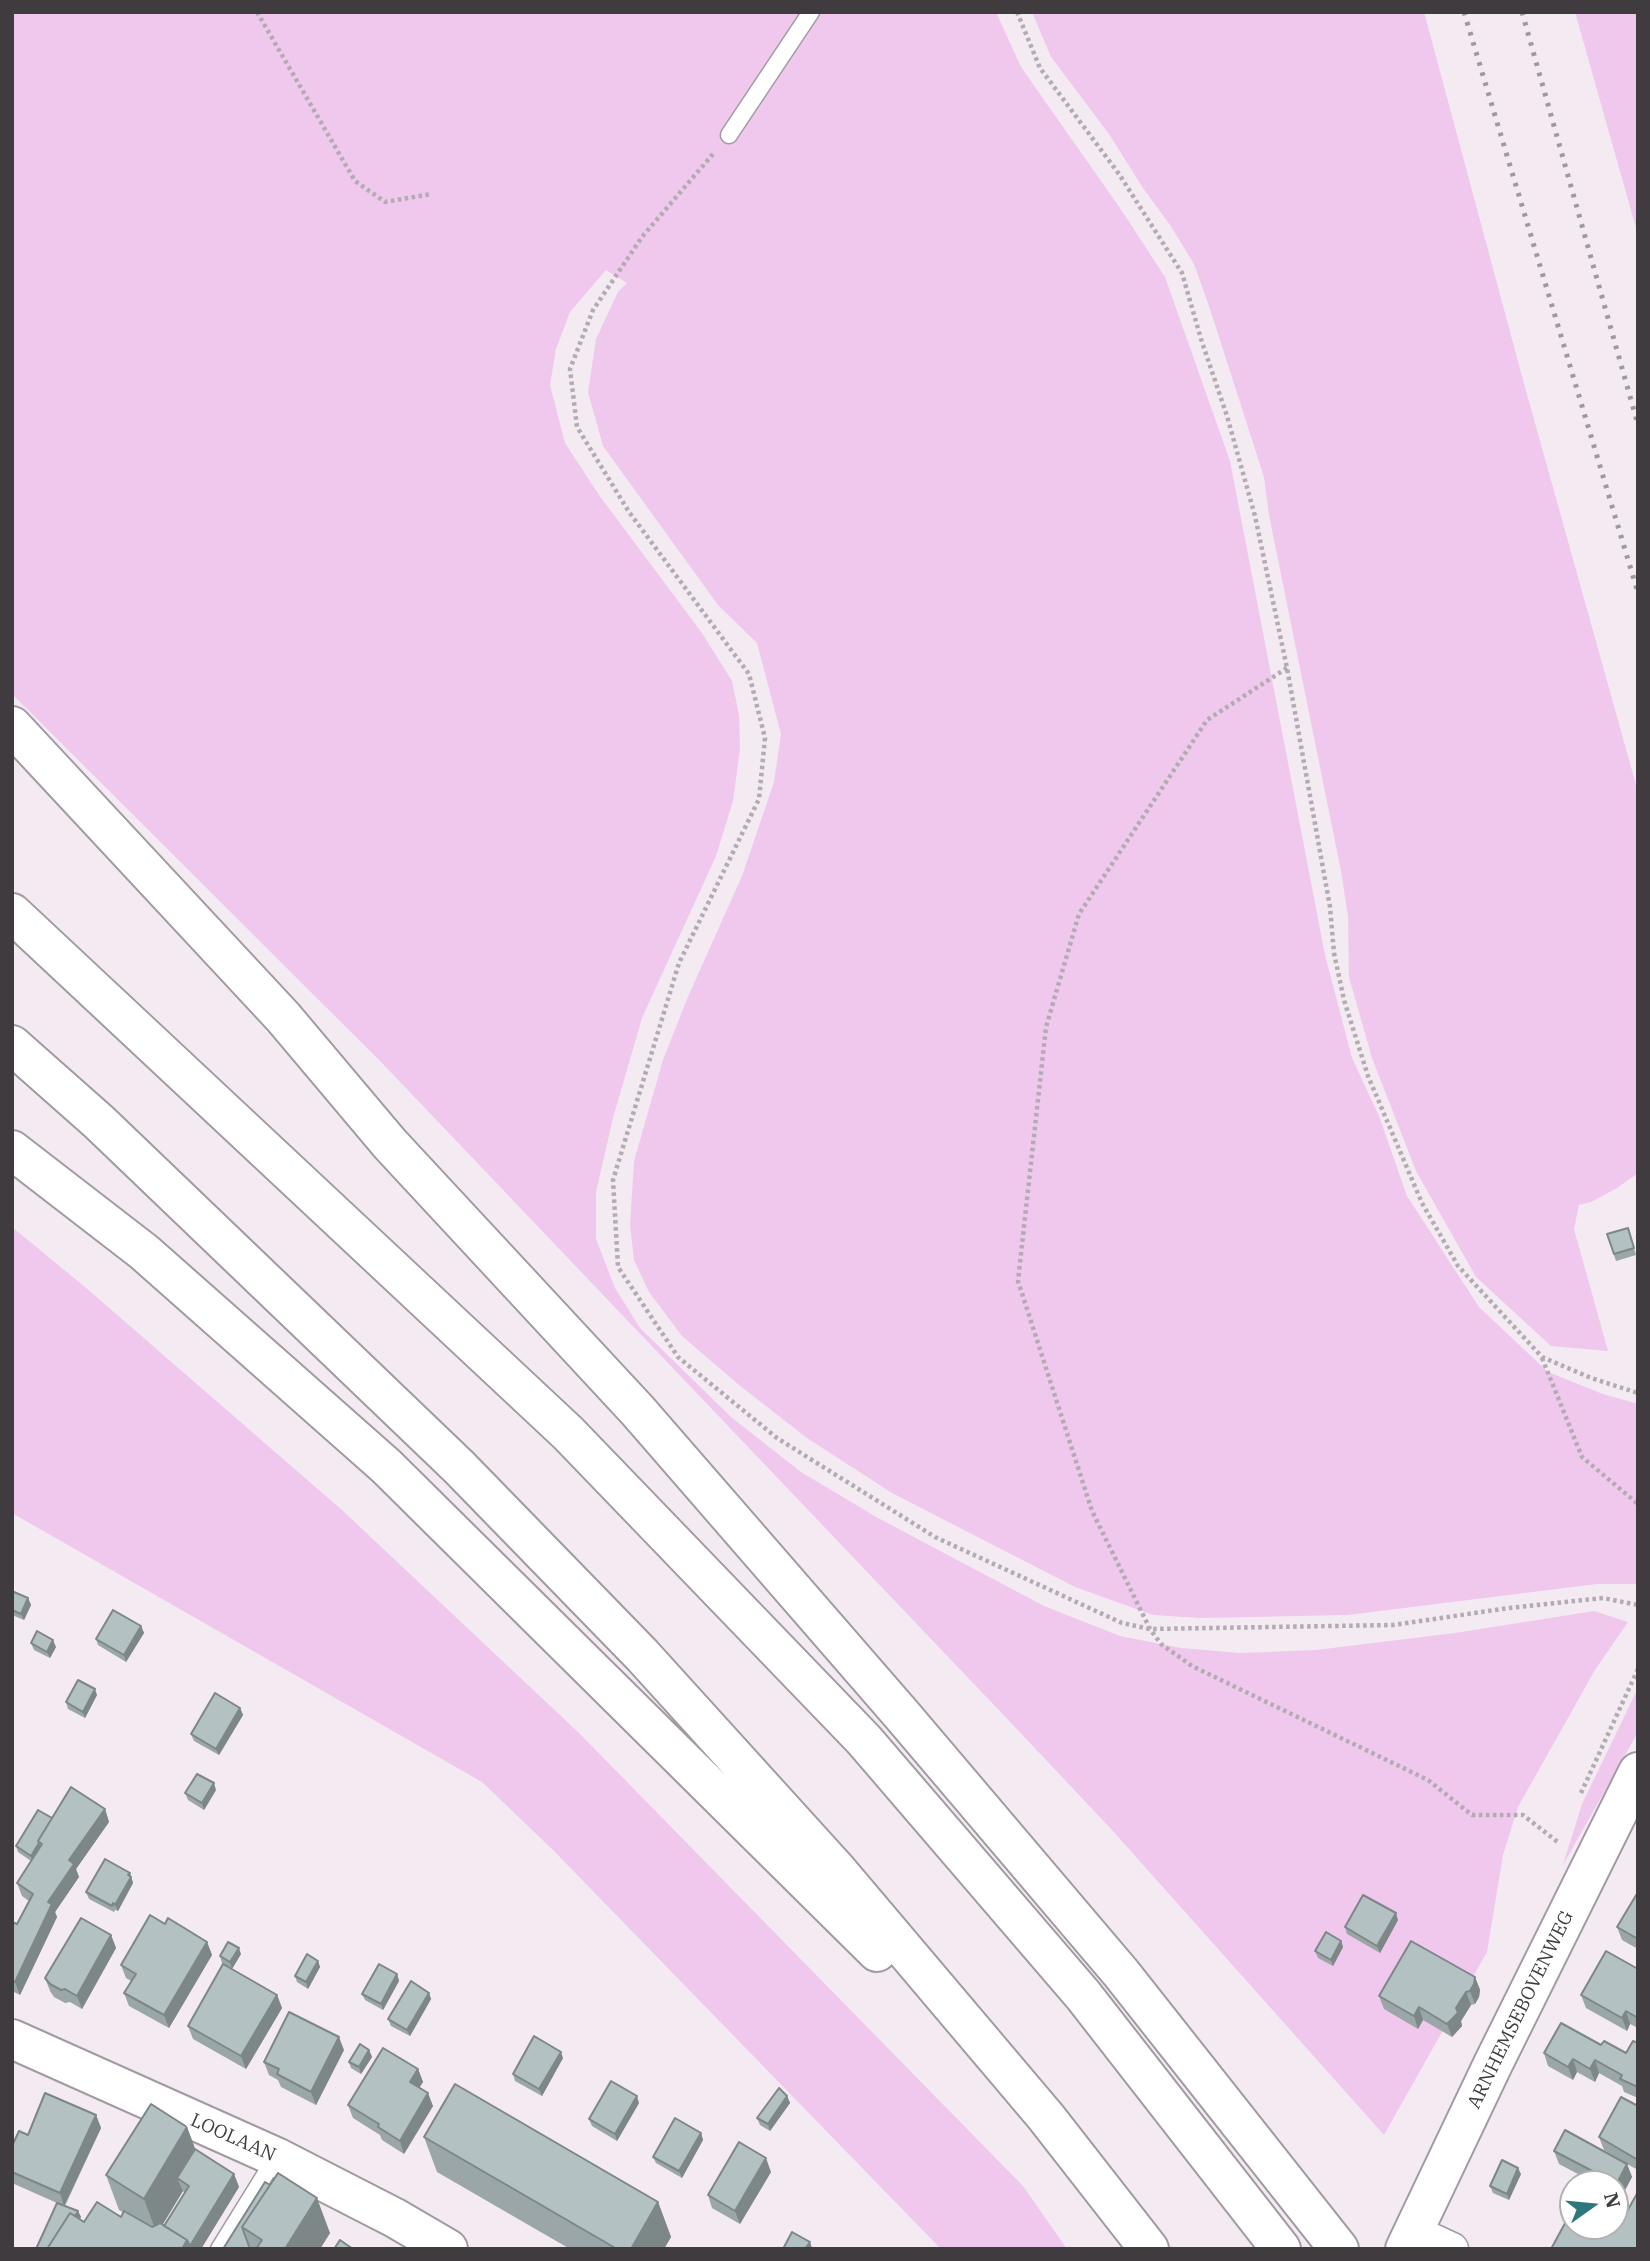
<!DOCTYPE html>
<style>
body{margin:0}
#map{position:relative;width:1650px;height:2261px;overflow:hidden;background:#f3eaf2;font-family:"IBM Plex Serif",serif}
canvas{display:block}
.frame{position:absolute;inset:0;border:14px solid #3f3b3f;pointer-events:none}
.north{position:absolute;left:1559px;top:2170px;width:70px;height:70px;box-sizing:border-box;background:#fff;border:2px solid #b2b1b2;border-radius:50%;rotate:75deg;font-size:19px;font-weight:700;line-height:28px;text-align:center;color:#3f3b3f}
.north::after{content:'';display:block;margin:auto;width:24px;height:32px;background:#2e777d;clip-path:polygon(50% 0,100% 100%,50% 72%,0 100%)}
</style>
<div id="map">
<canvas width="1650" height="2261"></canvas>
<div class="frame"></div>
<div class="north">N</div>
</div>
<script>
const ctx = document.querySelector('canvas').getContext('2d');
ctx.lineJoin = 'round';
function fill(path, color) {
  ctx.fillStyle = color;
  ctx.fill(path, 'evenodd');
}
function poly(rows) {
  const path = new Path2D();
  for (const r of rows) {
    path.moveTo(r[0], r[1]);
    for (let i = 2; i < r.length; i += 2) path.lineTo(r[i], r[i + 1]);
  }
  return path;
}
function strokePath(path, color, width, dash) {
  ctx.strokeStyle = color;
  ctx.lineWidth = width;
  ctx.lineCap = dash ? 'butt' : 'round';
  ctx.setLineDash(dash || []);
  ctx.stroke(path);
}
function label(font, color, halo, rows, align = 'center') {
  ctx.font = font + ' "IBM Plex Serif",serif';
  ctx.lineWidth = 7;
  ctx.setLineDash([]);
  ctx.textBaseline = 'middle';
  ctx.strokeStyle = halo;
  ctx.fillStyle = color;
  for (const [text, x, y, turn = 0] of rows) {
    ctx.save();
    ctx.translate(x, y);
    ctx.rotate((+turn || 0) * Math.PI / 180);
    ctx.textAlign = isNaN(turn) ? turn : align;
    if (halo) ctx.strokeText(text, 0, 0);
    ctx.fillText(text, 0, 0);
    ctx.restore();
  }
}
fill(poly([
 [12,12,996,12,1021,67,1122,211,1165,277,1230,461,1325,955,1352,1058,1379,1116,1407,1196,1479,1307,1548,1372,1603,1394,1638,1404,1638,1584,1597,1584,1348,1615,1201,1618,1153,1615,1075,1587,892,1493,807,1438,739,1385,682,1336,649,1292,634,1260,630,1225,634,1161,663,1060,687,999,742,876,774,782,781,734,757,643,718,605,603,446,588,392,596,339,618,292,627,283,606,270,570,312,556,349,550,385,565,443,599,495,702,633,732,681,739,715,740,749,733,801,716,856,642,1018,613,1118,596,1192,596,1239,615,1288,640,1328,731,1417,801,1472,878,1518,1044,1606,1120,1636,1181,1648,1240,1653,1316,1650,1455,1633,1594,1611,1628,1622,1595,1670,1518,1807,1503,1855,1487,1952,1384,2135,1112,1830,1014,1726,383,1064,12,694],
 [1032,12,1424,12,1523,380,1638,792,1638,1173,1617,1188,1591,1202,1579,1205,1574,1229,1608,1351,1551,1346,1476,1277,1416,1171,1372,1058,1349,977,1348,917,1341,871,1269,515,1264,477,1210,309,1194,264,1170,225,1143,188,1109,134,1051,57],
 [1575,12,1638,12,1638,235],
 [12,1227,85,1287,343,1511,579,1733,1023,2186,1067,2249,941,2249,553,1850,482,1782,12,1513],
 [1638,1688,1638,1732,1563,1865,1582,1804]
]), '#f0c8ed');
const service = poly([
 [729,135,811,12],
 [219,2249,276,2157]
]);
const minor = poly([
 [1413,2231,1452,2249]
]);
const tertiary = poly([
 [12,2039,276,2157,395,2218,448,2249]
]);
const secondary = poly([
 [1405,2249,1493,2064,1638,1772]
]);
const motorway = poly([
 [12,726,283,1017,390,1144,638,1411,902,1715,1121,1973,1339,2249],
 [12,913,568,1433,864,1740,1083,1995,1281,2249],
 [12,1045,99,1122,459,1467,642,1655,837,1870,1046,2117,1149,2249],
 [12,1150,144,1252,386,1466,877,1952]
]);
strokePath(service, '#a29aa2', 19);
strokePath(minor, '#a29aa2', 35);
strokePath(tertiary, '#a29aa2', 42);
strokePath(secondary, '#a29aa2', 42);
strokePath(motorway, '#a29aa2', 42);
strokePath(poly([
 [257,12,355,181,385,202,431,194],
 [1017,12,1040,68,1119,174,1182,273,1201,339,1227,416,1255,516,1287,668,1330,907,1334,953,1344,1000,1368,1076,1422,1203,1458,1266,1542,1357,1591,1378,1638,1393],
 [713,154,642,237,593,310,570,369,577,427,629,512,749,674,765,738,759,799,679,963,613,1180,618,1267,678,1357,777,1438,935,1537,1122,1623,1150,1629,1393,1625,1509,1608,1603,1598,1638,1605],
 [1287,668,1207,720,1079,914,1046,1027,1018,1281,1092,1511,1150,1629,1161,1644,1192,1666,1428,1780,1472,1815,1523,1815,1559,1843],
 [1542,1358,1582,1457,1638,1504],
 [1581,1793,1638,1669]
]), '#b2abb2', 4.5, [3.5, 3.5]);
strokePath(service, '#fff', 16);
strokePath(minor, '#fff', 32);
strokePath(tertiary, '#fff', 38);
strokePath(secondary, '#fff', 38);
strokePath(motorway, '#fff', 38);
strokePath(poly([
 [1464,12,1638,593],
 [1522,12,1638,425]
]), '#9f989e', 5, [3.5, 7]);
fill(poly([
 [1628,1228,1636,1255,1616,1261,1607,1234],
 [12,1597,28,1598,31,1605,24,1620,12,1615],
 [141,1626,144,1633,126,1662,98,1645,96,1639],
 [31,1643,56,1647,50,1658,34,1650],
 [97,1695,85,1718,68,1709,66,1702],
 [240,1708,243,1715,219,1755,194,1741,191,1734],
 [216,1790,204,1810,188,1800,185,1793],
 [105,1809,109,1822,76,1869,79,1877,55,1912,57,1917,20,1995,12,1991,12,1922,17,1924,29,1901,22,1896,17,1883,31,1861,18,1852,16,1846,52,1818],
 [130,1873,133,1883,118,1911,115,1910,114,1912,89,1899,86,1892],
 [1638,1892,1638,1949,1622,1940,1617,1927],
 [1398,1920,1380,1953,1347,1934,1345,1927],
 [165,1924,207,1942,212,1955,169,2028,129,2006,124,1993,131,1981,126,1978,121,1965],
 [111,1935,116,1948,82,2009,70,2002,65,2003,54,1997,50,1991,45,1978],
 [1341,1941,1343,1947,1333,1966,1318,1958,1315,1951],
 [241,1954,232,1969,222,1963,220,1956],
 [318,1961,320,1967,308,1989,297,1982,295,1976],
 [1638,1969,1638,2028,1630,2024,1627,2031,1586,2008,1581,1995],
 [397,1974,399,1981,383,2010,365,2000,362,1994],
 [1475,1977,1480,1990,1479,1997,1475,2004,1471,2005,1461,2021,1462,2026,1452,2037,1423,2020,1418,2029,1384,2009,1379,1996],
 [429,1993,431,1999,410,2036,391,2026,388,2019],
 [277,1995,282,2008,246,2069,193,2039,188,2026],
 [1638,2043,1638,2098,1624,2092,1622,2086,1599,2073,1595,2082,1577,2072,1573,2080,1548,2066,1544,2053,1626,2053],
 [344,2050,316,2105,281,2087,278,2080,269,2075,264,2062],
 [369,2050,372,2057,361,2074,351,2068,349,2062],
 [563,2058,542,2096,515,2081,513,2074],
 [418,2069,423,2082,419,2087,433,2106,404,2154,382,2140,380,2135,353,2118,348,2105],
 [787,2096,790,2103,770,2131,760,2125,757,2118],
 [639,2103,617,2141,592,2126,589,2119],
 [1638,2106,1638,2170,1627,2164,1632,2177,1617,2205,1621,2216,1620,2219,1638,2249,1573,2226,1595,2183,1559,2164,1554,2151,1623,2161,1604,2150,1599,2137],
 [96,2115,101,2128,65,2206,78,2211,81,2217,80,2219,84,2222,121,2217,124,2213,119,2210,106,2175,187,2127,195,2149,234,2174,239,2187,201,2249,36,2249,57,2203,12,2183,12,2146,28,2135],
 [183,2191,185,2193,164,2226,162,2225],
 [701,2133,703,2140,682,2178,656,2163,653,2157],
 [424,2137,658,2202,671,2237,664,2249,570,2249,437,2172],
 [771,2172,740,2224,712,2208,708,2195],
 [1521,2174,1509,2200,1493,2193,1490,2186],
 [265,2182,330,2233,320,2249,223,2249]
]), '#9aa6a7');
fill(poly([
 [28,1598,31,1605,24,1620,21,1614],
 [141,1626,144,1633,126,1662,124,1655],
 [53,1640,56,1647,50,1658,47,1652],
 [95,1689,97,1695,85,1718,83,1712],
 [240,1708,243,1715,219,1755,216,1749],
 [214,1783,216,1790,204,1810,202,1803],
 [105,1809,109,1822,76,1869,79,1877,55,1912,57,1917,20,1995,15,1982,48,1902,69,1860],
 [39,1843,41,1850,33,1862,31,1856],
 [130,1873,133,1883,118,1911,115,1905],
 [1396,1913,1398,1920,1380,1953,1377,1946],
 [111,1935,116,1948,82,2009,77,1996],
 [1341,1941,1343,1947,1333,1966,1331,1960],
 [207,1942,212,1955,169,2028,164,2015],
 [239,1948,241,1954,232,1969,230,1962],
 [318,1961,320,1967,308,1989,306,1982],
 [397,1974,399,1981,383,2010,381,2004],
 [1475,1977,1480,1990,1479,1997,1475,2004,1470,1991],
 [1466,1992,1471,2005,1461,2021,1462,2026,1452,2037,1447,2024],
 [429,1993,431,1999,410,2036,407,2030],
 [277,1995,282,2008,246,2069,241,2056],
 [1419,2007,1423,2020,1418,2029,1414,2016],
 [1626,2011,1630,2024,1627,2031,1622,2018],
 [339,2037,344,2050,316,2105,311,2092],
 [369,2050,372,2057,361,2074,359,2067],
 [561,2052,563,2058,542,2096,539,2089],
 [1573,2059,1577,2072,1573,2080,1568,2067],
 [1595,2060,1599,2073,1595,2082,1590,2069],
 [418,2069,423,2082,415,2095,410,2082],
 [428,2093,433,2106,404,2154,400,2141],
 [637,2096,639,2103,617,2141,615,2134],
 [787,2096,790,2103,770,2131,768,2124],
 [96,2115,101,2128,64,2206,60,2193],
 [187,2127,200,2162,177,2178,183,2191,157,2234,144,2199],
 [701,2133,703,2140,682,2178,679,2171],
 [766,2158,771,2172,740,2224,735,2211],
 [1627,2164,1632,2177,1617,2205,1621,2216,1615,2227,1615,2187],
 [1518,2168,1521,2174,1509,2200,1507,2194],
 [234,2174,239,2187,201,2249,182,2249],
 [317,2198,330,2233,320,2249,285,2249],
 [658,2202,671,2237,664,2249,631,2249],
 [78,2211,81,2217,71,2234,67,2230],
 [810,2242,812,2248,805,2249]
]), '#7d8788');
const building = poly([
 [1628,1228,1634,1248,1614,1254,1607,1234,1628,1228],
 [14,1592,28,1598,21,1614,12,1610,12,1597,14,1592],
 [113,1610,141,1626,124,1655,96,1639,113,1610],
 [37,1631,53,1640,47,1652,31,1643,37,1631],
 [78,1680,95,1689,83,1712,66,1702,78,1680],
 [215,1693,240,1708,216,1749,191,1734,215,1693],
 [197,1774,214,1783,202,1803,185,1793,197,1774],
 [71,1787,105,1809,69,1860,74,1864,48,1902,52,1904,15,1982,12,1981,12,1922,17,1924,33,1894,17,1883,42,1844,38,1841,71,1787],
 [38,1810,52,1818,38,1841,39,1843,31,1856,16,1846,38,1810],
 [105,1859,130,1873,128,1875,131,1877,115,1905,113,1903,112,1906,86,1892,105,1859],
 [1638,1892,1638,1939,1617,1927,1638,1892],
 [1363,1895,1396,1913,1377,1946,1345,1927,1363,1895],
 [150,1915,165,1924,168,1918,207,1942,164,2015,124,1993,136,1974,121,1965,150,1915],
 [81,1918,111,1935,77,1996,65,1989,61,1990,50,1984,45,1978,81,1918],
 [1326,1932,1341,1941,1331,1960,1315,1951,1326,1932],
 [1411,1941,1475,1977,1474,1984,1470,1991,1466,1992,1456,2008,1458,2013,1447,2024,1419,2007,1414,2016,1379,1996,1411,1941],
 [228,1942,239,1948,230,1962,220,1956,228,1942],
 [1606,1951,1638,1969,1638,2018,1626,2011,1622,2018,1581,1995,1606,1951],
 [307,1954,318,1961,306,1982,295,1976,307,1954],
 [223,1964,277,1995,241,2056,188,2026,223,1964],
 [379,1964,397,1974,381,2004,362,1994,379,1964],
 [411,1981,429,1993,407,2030,388,2019,411,1981],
 [289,2012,339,2037,311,2092,277,2074,279,2069,264,2062,289,2012],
 [1561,2023,1601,2045,1604,2041,1626,2053,1633,2041,1638,2043,1638,2087,1620,2079,1622,2075,1595,2060,1590,2069,1573,2059,1568,2067,1544,2053,1561,2023],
 [534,2036,561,2052,539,2089,513,2074,534,2036],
 [360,2044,369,2050,359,2067,349,2062,360,2044],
 [383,2048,418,2069,410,2082,428,2093,400,2141,378,2127,379,2124,348,2105,383,2048],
 [611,2081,637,2096,615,2134,589,2119,611,2081],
 [455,2084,658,2202,631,2249,617,2249,424,2137,455,2084],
 [779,2088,787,2096,768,2124,757,2118,779,2088],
 [45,2093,96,2115,60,2193,12,2172,12,2146,19,2131,28,2135,45,2093],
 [1621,2097,1638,2106,1638,2160,1599,2137,1621,2097],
 [151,2104,187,2127,144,2199,106,2175,151,2104],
 [675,2118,701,2133,679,2171,653,2157,675,2118],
 [1565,2130,1627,2164,1615,2187,1615,2184,1595,2184,1600,2175,1554,2151,1565,2130],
 [739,2142,766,2158,735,2211,708,2195,739,2142],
 [195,2149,234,2174,190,2246,187,2240,164,2226,189,2186,177,2178,195,2149],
 [1502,2160,1518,2168,1507,2194,1490,2186,1502,2160],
 [278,2173,317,2198,285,2249,256,2249,262,2240,242,2227,278,2173],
 [265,2182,270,2185,242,2227,250,2249,223,2249,265,2182],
 [1638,2192,1638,2249,1551,2249,1570,2214,1573,2216,1573,2226,1615,2226,1615,2217,1622,2220,1638,2192],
 [97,2202,121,2217,124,2211,152,2227,160,2223,187,2240,182,2249,47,2249,70,2213,84,2222,97,2202],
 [57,2203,78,2211,75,2216,70,2213,47,2249,36,2249,57,2203],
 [792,2232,810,2242,805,2249,783,2249,792,2232],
 [340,2240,353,2249,334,2249,340,2240]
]);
fill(building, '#b3c1c2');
strokePath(building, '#7d8788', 2);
label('19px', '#3f3b3f', '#fff', [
 ["ARNHEMSEBOVENWEG",1521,2010,-64],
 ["LOOLAAN",233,2138,24]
]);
</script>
